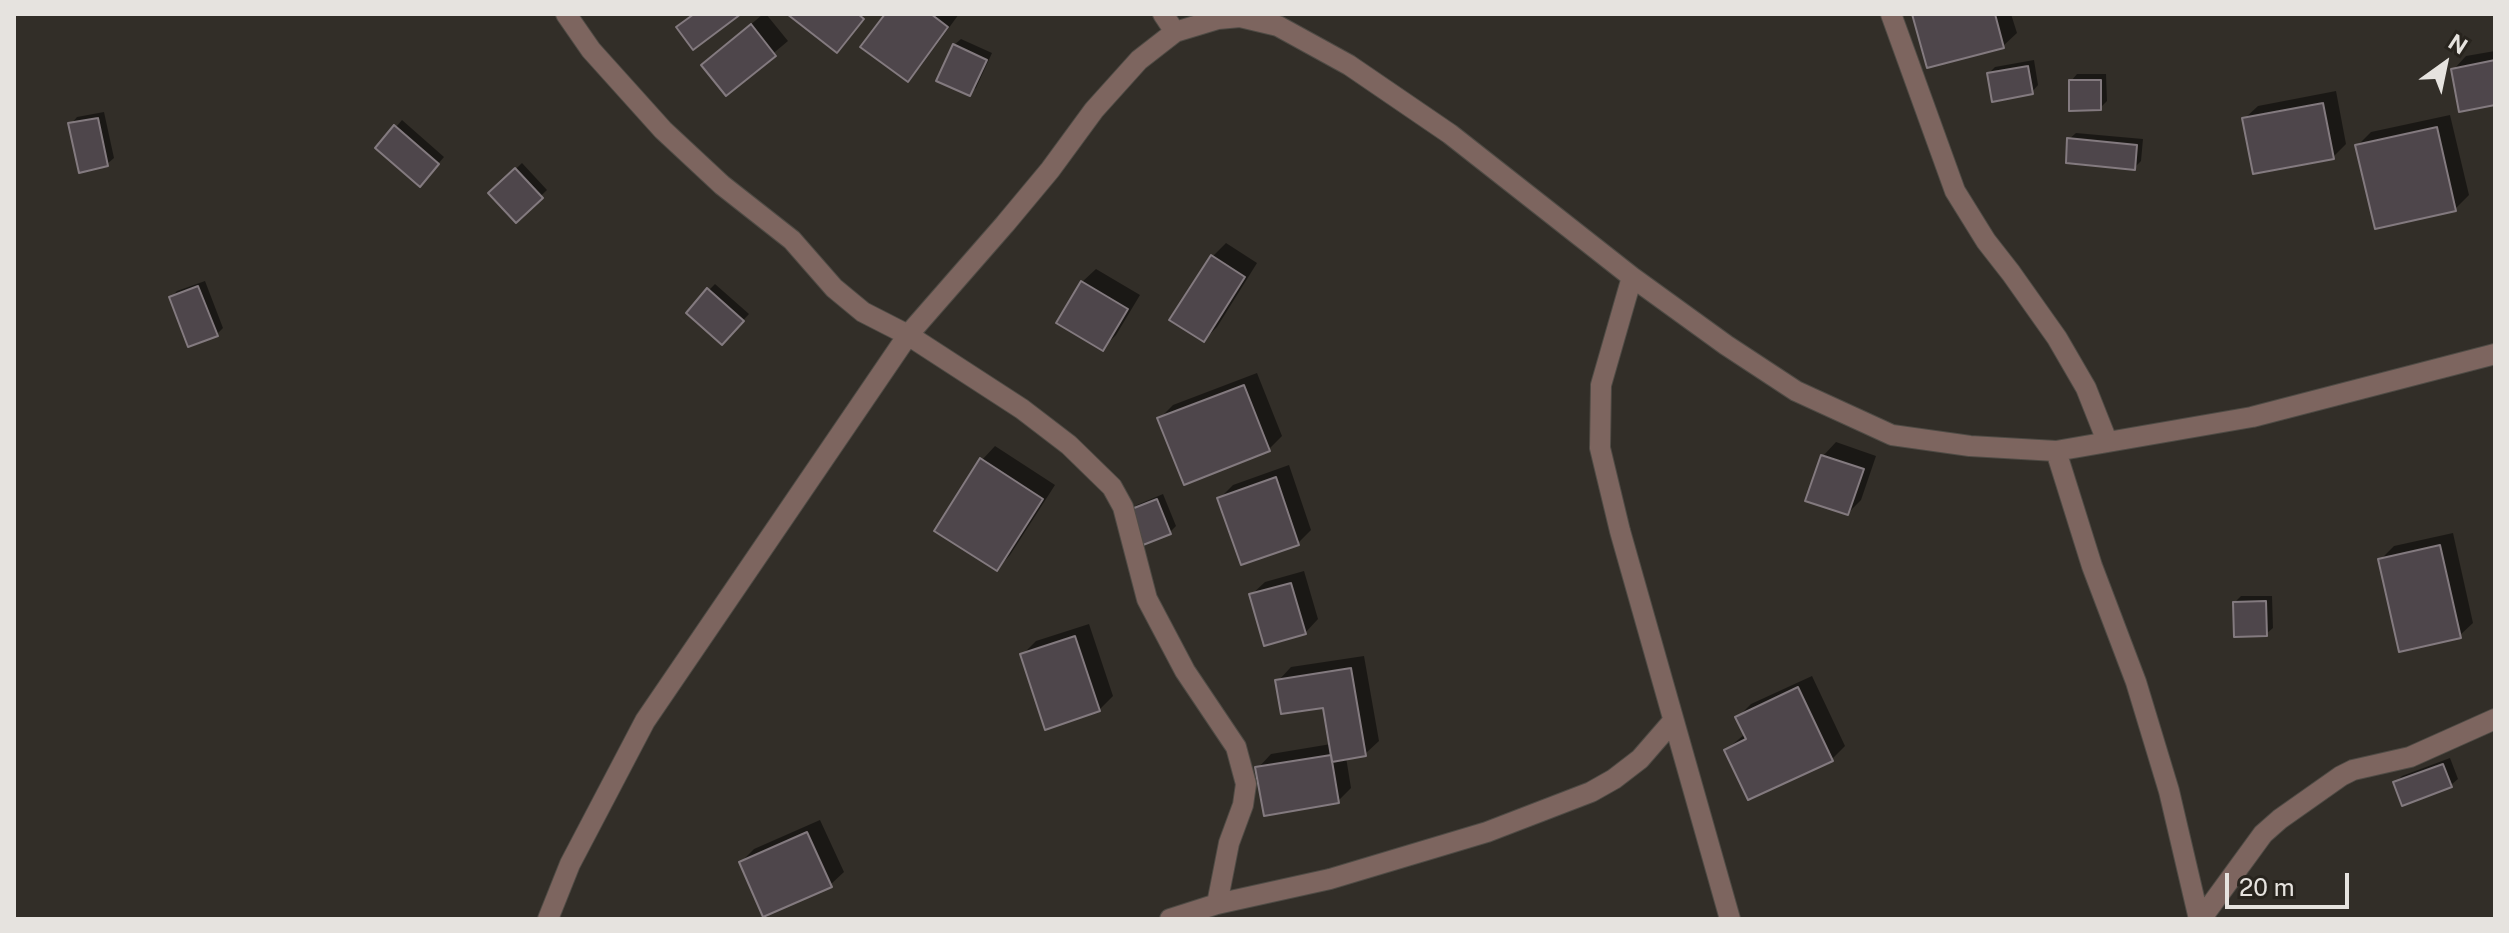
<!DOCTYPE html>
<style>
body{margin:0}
#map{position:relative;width:2509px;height:933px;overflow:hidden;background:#322e28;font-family:"Public Sans",sans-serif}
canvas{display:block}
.frame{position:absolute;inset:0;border:16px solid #e6e3df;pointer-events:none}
.north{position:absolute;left:2405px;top:24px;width:80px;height:80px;-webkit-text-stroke:6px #28241e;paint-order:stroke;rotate:33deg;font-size:22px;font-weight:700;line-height:32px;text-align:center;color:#e6e3df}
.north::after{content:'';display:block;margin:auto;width:28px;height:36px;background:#e6e3df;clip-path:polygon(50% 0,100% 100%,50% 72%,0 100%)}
.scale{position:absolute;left:2225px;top:873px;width:124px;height:36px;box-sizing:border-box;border:4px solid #e6e3df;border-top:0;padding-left:10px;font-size:24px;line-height:28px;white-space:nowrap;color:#e6e3df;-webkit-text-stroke:6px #28241e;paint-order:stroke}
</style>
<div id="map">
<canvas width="2509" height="933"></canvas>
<div class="frame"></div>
<div class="north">N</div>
<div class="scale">20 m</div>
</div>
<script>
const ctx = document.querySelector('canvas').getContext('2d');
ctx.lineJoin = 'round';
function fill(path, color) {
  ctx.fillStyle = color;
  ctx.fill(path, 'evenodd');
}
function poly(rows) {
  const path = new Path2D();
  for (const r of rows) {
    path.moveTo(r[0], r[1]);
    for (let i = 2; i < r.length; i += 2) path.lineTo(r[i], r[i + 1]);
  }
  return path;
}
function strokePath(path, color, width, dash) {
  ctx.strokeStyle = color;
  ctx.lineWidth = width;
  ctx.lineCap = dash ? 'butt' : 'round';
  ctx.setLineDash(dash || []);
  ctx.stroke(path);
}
fill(poly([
 [763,14,766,14,788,41,726,93,704,65],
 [887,14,959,14,921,66,908,80],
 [1915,14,2011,14,2017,33,2003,46],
 [961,39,992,53,976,88,969,94,954,45],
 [2495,51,2495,103,2453,70,2466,56],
 [2034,60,2038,85,2032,92,1989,73,1995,67],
 [2077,74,2106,74,2107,101,2100,108,2071,81],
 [2336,91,2346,144,2333,157,2244,119,2258,106],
 [104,112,114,158,107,164,71,124,77,117],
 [2450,115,2469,195,2455,209,2357,146,2371,132],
 [402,120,444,157,426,178,378,148],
 [2076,133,2143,139,2141,161,2134,168,2069,139],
 [522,163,547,190,516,220,491,193],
 [1226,243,1257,263,1217,327,1204,340,1212,257],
 [1096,269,1140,295,1116,335,1103,348,1082,282],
 [205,281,223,328,217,334,171,297,177,291],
 [715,284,749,314,722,343,709,290],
 [1257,373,1282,436,1269,449,1159,419,1173,405],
 [1836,442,1876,456,1861,500,1848,513,1823,456],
 [995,446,1055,485,1010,555,997,569,982,460],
 [1289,465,1311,530,1298,543,1219,499,1233,485],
 [1163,494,1176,526,1170,532,1131,511,1137,505],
 [2453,533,2473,623,2459,636,2381,559,2394,546],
 [1304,571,1318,619,1305,633,1251,595,1265,582],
 [2241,596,2272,596,2273,628,2266,634,2235,602],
 [1089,624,1113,696,1099,710,1023,654,1036,641],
 [1364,656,1379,741,1365,754,1346,757,1351,788,1338,801,1258,768,1271,754,1331,744,1325,706,1278,681,1291,667],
 [1812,676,1845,746,1832,759,1726,750,1745,734,1738,717,1751,704],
 [2450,758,2458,779,2451,785,2403,804,2395,783,2402,776],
 [820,820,844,872,830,885,741,862,754,849]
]), '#0007');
const building = poly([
 [694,14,741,14,693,50,676,27,694,14],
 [787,14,858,14,864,19,837,53,787,14],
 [885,14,931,14,948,27,908,82,860,47,885,14],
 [1912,14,1995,14,2004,48,1927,68,1912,14],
 [751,24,776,56,726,96,701,65,751,24],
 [953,44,987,60,970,96,936,81,953,44],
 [2495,60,2495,105,2459,112,2451,69,2495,60],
 [2028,66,2033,94,1992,102,1987,73,2028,66],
 [2069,80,2101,80,2101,110,2069,111,2069,80],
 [2323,103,2334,159,2253,174,2242,118,2323,103],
 [98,118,108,166,79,173,68,123,98,118],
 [394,125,439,164,420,187,375,148,394,125],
 [2437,127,2456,211,2375,229,2355,145,2437,127],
 [2067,138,2137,145,2135,170,2066,163,2067,138],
 [515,168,543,198,516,223,488,193,515,168],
 [1211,255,1245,277,1204,342,1169,320,1211,255],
 [1081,281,1128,309,1103,351,1056,323,1081,281],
 [198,286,218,336,188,347,169,297,198,286],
 [707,288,744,321,722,345,686,313,707,288],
 [1244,385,1270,451,1184,485,1157,418,1244,385],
 [1821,455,1864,469,1848,515,1805,501,1821,455],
 [980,458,1043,499,997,571,934,531,980,458],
 [1276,477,1299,545,1241,565,1217,498,1276,477],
 [1157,499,1171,534,1143,545,1129,510,1157,499],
 [2440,545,2461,638,2399,652,2378,559,2440,545],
 [1291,583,1306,634,1264,646,1249,594,1291,583],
 [2266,601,2267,636,2234,637,2233,602,2266,601],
 [1075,636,1100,711,1045,730,1020,654,1075,636],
 [1351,668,1366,756,1332,762,1323,708,1281,714,1275,680,1351,668],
 [1798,687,1833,761,1748,800,1724,750,1746,739,1735,717,1798,687],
 [1331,755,1339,803,1264,816,1255,767,1331,755],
 [2443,764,2452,787,2402,806,2393,782,2443,764],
 [807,832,832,887,763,917,739,862,807,832]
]);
fill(building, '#4e464b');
strokePath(building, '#837a7f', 2);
const minor = poly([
 [566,14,591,50,663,130,722,185,792,240,834,288,863,312,908,335,1022,409,1069,445,1112,487,1123,507,1147,599,1185,671,1236,747,1246,784,1243,805,1229,843,1217,904],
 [1163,14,1175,32],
 [1891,14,1955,191,1986,241,2011,273,2057,338,2086,388,2107,441],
 [1632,277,1601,385,1600,448,1620,531,1730,919],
 [2056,451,2092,566,2136,682,2169,791,2199,919],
 [548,919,570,864,645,721,908,335,1005,224,1050,170,1094,110,1139,60,1175,32,1218,19,1240,17,1278,26,1349,65,1450,134,1632,277,1726,345,1796,391,1892,435,1970,446,2056,451,2252,417,2495,354],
 [1170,919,1217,904,1330,879,1487,832,1591,792,1614,779,1640,759,1673,721],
 [2201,919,2263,834,2280,819,2341,776,2353,770,2410,757,2495,719]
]);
strokePath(minor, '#4f4b45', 22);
strokePath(minor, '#7d655f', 20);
</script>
